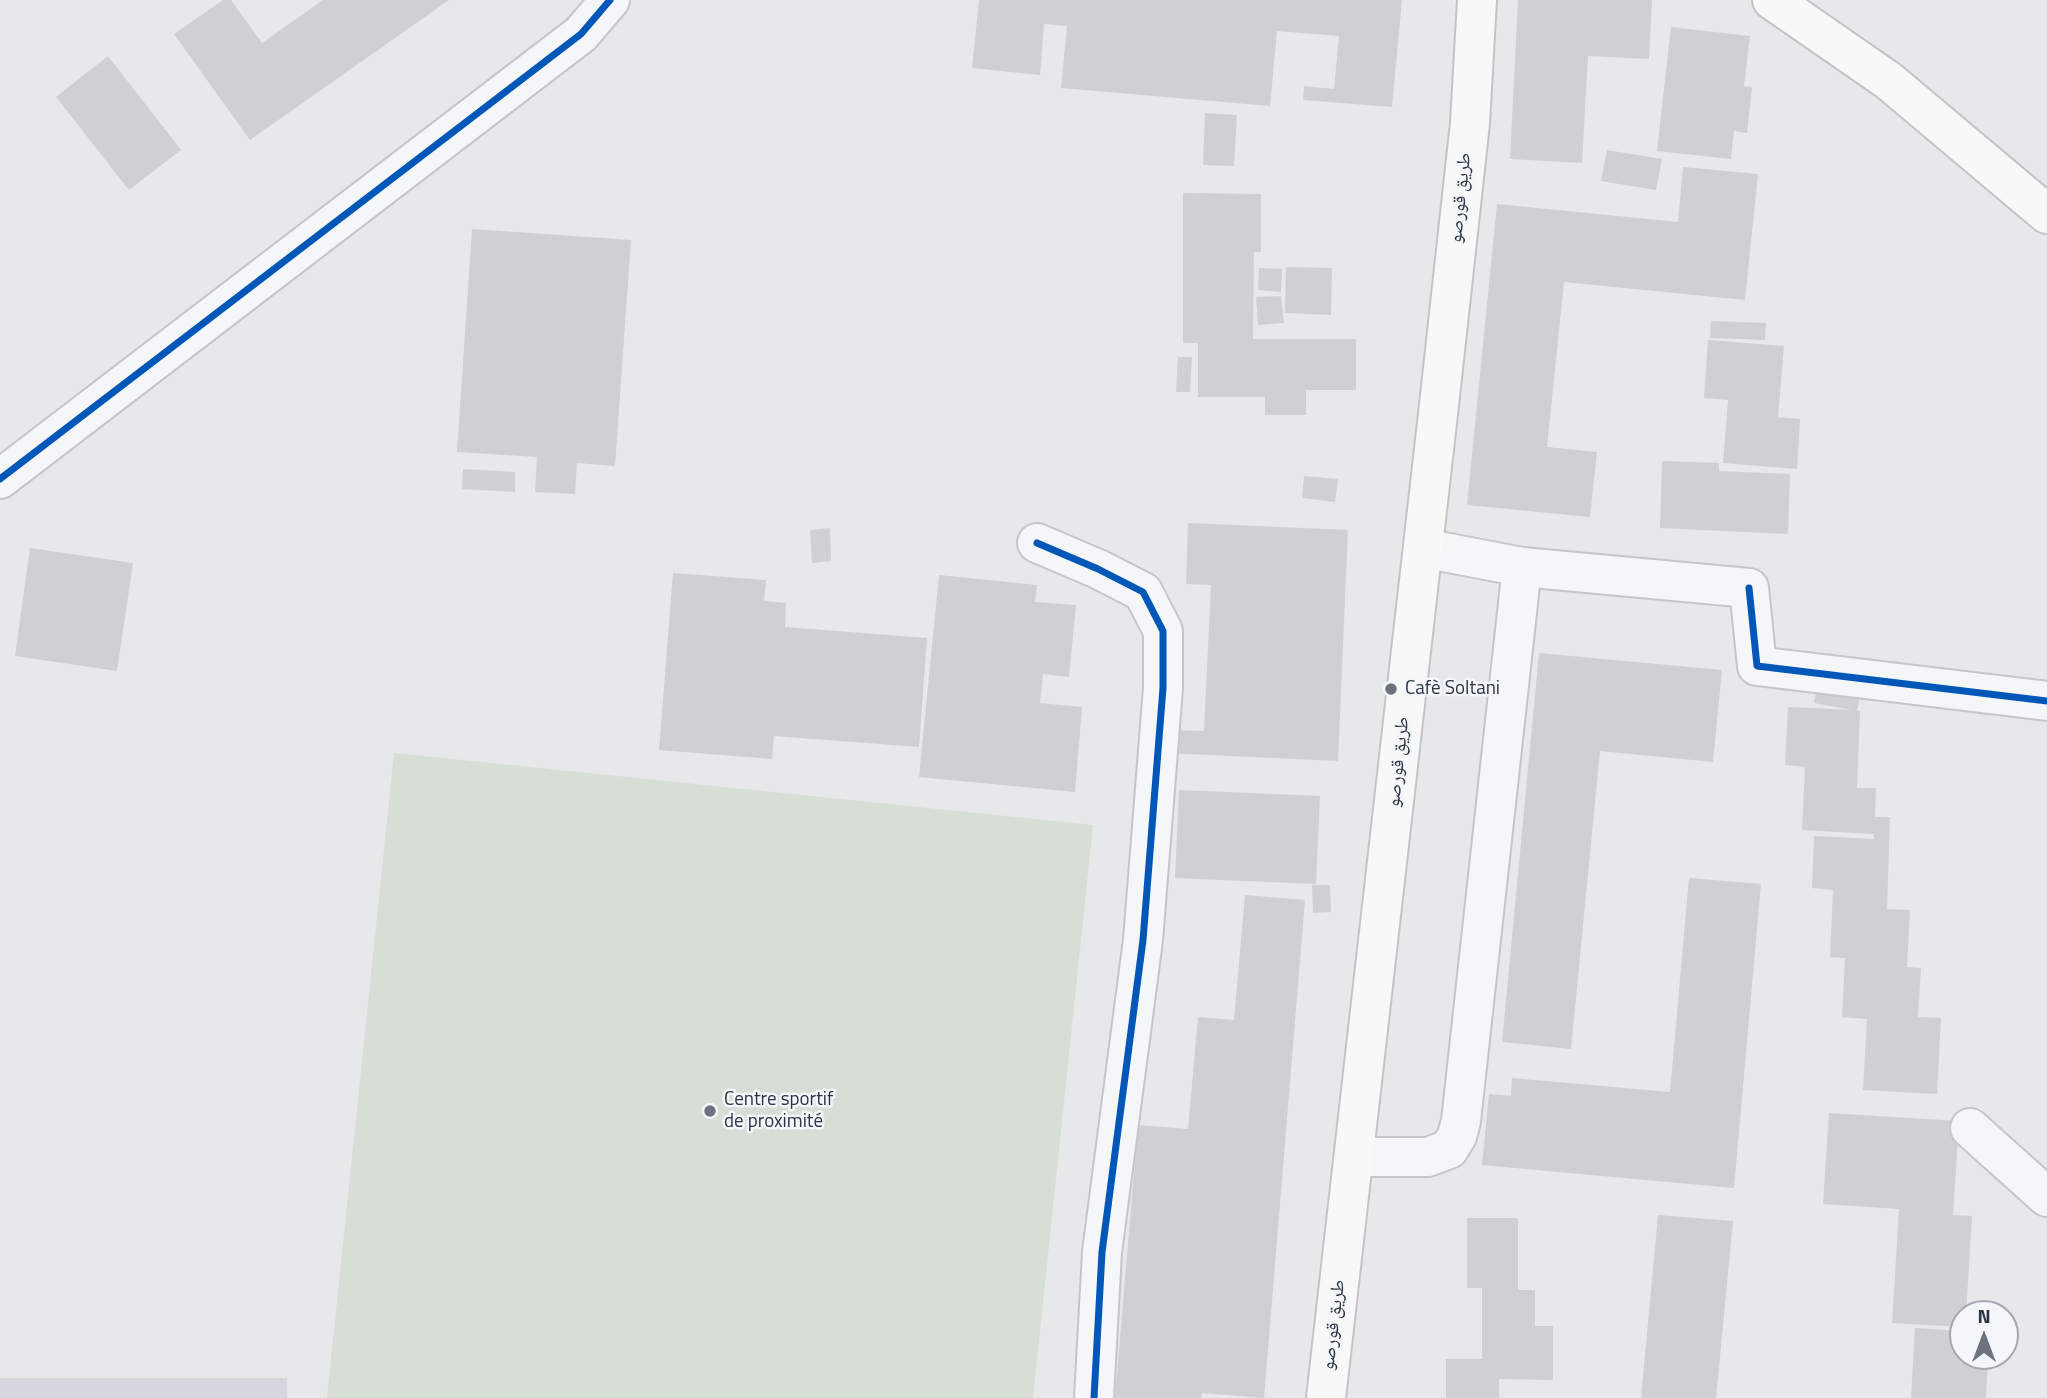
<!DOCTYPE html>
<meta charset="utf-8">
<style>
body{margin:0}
#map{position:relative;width:2047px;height:1398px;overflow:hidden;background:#e6e8ea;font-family:"Titillium Web",sans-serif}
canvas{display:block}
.north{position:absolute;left:1949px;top:1300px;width:70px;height:70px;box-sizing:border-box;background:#f4f6f9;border:2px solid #a4a8b1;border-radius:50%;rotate:0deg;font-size:19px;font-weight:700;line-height:28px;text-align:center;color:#2b3445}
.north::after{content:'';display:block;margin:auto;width:24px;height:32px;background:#6c737f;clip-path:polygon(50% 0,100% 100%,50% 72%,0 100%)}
</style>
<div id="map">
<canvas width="2047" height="1398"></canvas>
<div class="north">N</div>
</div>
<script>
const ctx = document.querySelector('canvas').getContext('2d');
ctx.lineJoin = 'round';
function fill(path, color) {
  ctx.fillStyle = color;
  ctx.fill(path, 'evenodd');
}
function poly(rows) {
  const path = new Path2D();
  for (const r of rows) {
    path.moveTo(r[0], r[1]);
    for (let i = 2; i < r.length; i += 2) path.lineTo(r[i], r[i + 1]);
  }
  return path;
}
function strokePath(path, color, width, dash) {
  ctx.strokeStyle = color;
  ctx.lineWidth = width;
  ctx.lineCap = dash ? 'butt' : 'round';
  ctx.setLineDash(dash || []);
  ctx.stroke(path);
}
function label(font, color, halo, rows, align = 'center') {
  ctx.font = font + ' "Titillium Web","Noto Naskh Arabic",sans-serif';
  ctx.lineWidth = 5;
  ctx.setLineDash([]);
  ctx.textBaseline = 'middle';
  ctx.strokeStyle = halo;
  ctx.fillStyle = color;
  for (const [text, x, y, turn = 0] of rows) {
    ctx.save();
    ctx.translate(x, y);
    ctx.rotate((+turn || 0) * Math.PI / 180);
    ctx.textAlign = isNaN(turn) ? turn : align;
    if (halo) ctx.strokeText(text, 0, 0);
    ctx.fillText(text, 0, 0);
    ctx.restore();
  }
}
fill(poly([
 [0,1378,287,1378,287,1398,0,1398]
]), '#d4d7dd');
fill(poly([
 [394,753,1093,825,1033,1398,327,1398]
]), '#d6ded6');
fill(poly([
 [223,0,231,0,262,43,323,0,449,0,250,140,174,34],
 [979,0,1402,0,1392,107,1303,100,1304,86,1334,89,1339,36,1277,31,1270,106,1061,88,1067,26,1044,24,1040,75,972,68],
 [1518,0,1652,0,1649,59,1588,56,1582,163,1510,159],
 [1671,27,1750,36,1744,86,1752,87,1747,133,1734,131,1731,159,1657,151],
 [108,56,181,150,129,190,56,97],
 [1205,113,1237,115,1234,166,1203,165],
 [1607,150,1662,159,1656,190,1601,181],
 [1683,167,1758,174,1745,300,1564,282,1547,447,1597,452,1590,517,1467,505,1497,204,1678,222],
 [1183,193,1261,194,1261,252,1254,252,1253,339,1356,339,1356,390,1306,390,1306,415,1265,415,1265,397,1198,397,1198,343,1183,343],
 [472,229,631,240,615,466,577,463,575,494,535,492,537,457,457,452],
 [1286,267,1332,268,1331,315,1285,313],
 [1259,268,1282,269,1281,292,1258,290],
 [1281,296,1284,323,1258,325,1256,297],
 [1711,321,1766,323,1765,340,1710,338],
 [1708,340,1784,346,1778,417,1800,419,1797,469,1723,463,1728,400,1704,398],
 [1178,357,1192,357,1190,392,1176,392],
 [1662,461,1719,463,1719,471,1790,474,1788,534,1660,528],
 [463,469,515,472,515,492,462,489],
 [1304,476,1338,479,1335,502,1302,498],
 [1188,523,1348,530,1338,761,1166,753,1167,730,1204,731,1211,585,1186,584],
 [830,528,831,561,812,563,810,530],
 [30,548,133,563,117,671,15,656],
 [673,573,766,580,764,601,786,603,785,627,927,638,919,747,774,736,772,759,659,750],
 [939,575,1037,585,1035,602,1076,605,1069,677,1043,674,1040,703,1082,707,1075,792,919,777],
 [1539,653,1722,670,1713,762,1600,751,1571,1049,1502,1042],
 [1817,686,1860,695,1857,711,1860,711,1857,788,1876,788,1875,817,1890,817,1887,909,1910,910,1907,967,1921,968,1918,1017,1941,1018,1937,1094,1863,1090,1867,1019,1842,1017,1845,958,1830,957,1833,890,1812,888,1814,836,1874,839,1874,834,1802,830,1805,767,1785,765,1788,707,1852,710,1814,703],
 [1179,790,1320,796,1316,884,1175,878],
 [1689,878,1761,884,1734,1188,1482,1165,1489,1094,1511,1096,1512,1078,1670,1092],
 [1312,885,1330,885,1331,912,1313,913],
 [1245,895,1305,900,1264,1398,1202,1393,1201,1398,1115,1398,1138,1125,1188,1129,1198,1017,1234,1020],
 [1829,1113,1959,1121,1953,1215,1972,1216,1966,1314,1963,1314,1963,1327,1892,1323,1899,1209,1823,1204],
 [1658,1215,1733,1221,1716,1398,1641,1398],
 [1467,1218,1518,1218,1518,1290,1535,1290,1535,1326,1553,1326,1553,1380,1499,1379,1499,1398,1446,1398,1446,1359,1482,1359,1482,1288,1467,1288],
 [1915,1328,1963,1331,1963,1356,1988,1356,1986,1398,1911,1398]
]), '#ced0d3');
const minor = poly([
 [0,479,581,34,610,0],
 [1037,543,1098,569,1143,592,1163,631,1163,688,1143,940,1102,1252,1094,1398],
 [1522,567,1749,588,1757,666,2047,701],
 [1970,1128,2047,1197],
 [1354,1157,1428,1157,1449,1149,1457,1136,1461,1121,1522,567,1423,548]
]);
const major = poly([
 [1772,0,1889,81,2047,214],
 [1326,1398,1438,414,1470,123,1477,0]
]);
strokePath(minor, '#c4c6c8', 42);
strokePath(major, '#c2c5c8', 42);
strokePath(minor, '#f5f6f7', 38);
strokePath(major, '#f8f8f8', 38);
strokePath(poly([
 [0,479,581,34,610,0],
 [1037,543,1098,569,1143,592,1163,631,1163,688,1143,940,1102,1252,1094,1398],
 [1749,588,1757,666,2047,701]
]), '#0057b8', 7);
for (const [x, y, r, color] of [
 [1391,689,7,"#6c737f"],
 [710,1111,7,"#6c737f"]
]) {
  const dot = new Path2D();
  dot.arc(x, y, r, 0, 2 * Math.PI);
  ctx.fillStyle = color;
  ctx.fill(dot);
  strokePath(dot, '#f4f6f9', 2.5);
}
label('19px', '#2b3445', '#f4f6f9', [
 ["طريق قورصو",1461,198,-84],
 ["طريق قورصو",1399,762,-84],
 ["طريق قورصو",1334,1325,-83]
]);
label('19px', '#2b3445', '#f4f6f9', [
 ["Cafè Soltani",1405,689],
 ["Centre sportif",724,1100],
 ["de proximité",724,1122]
], 'left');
</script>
